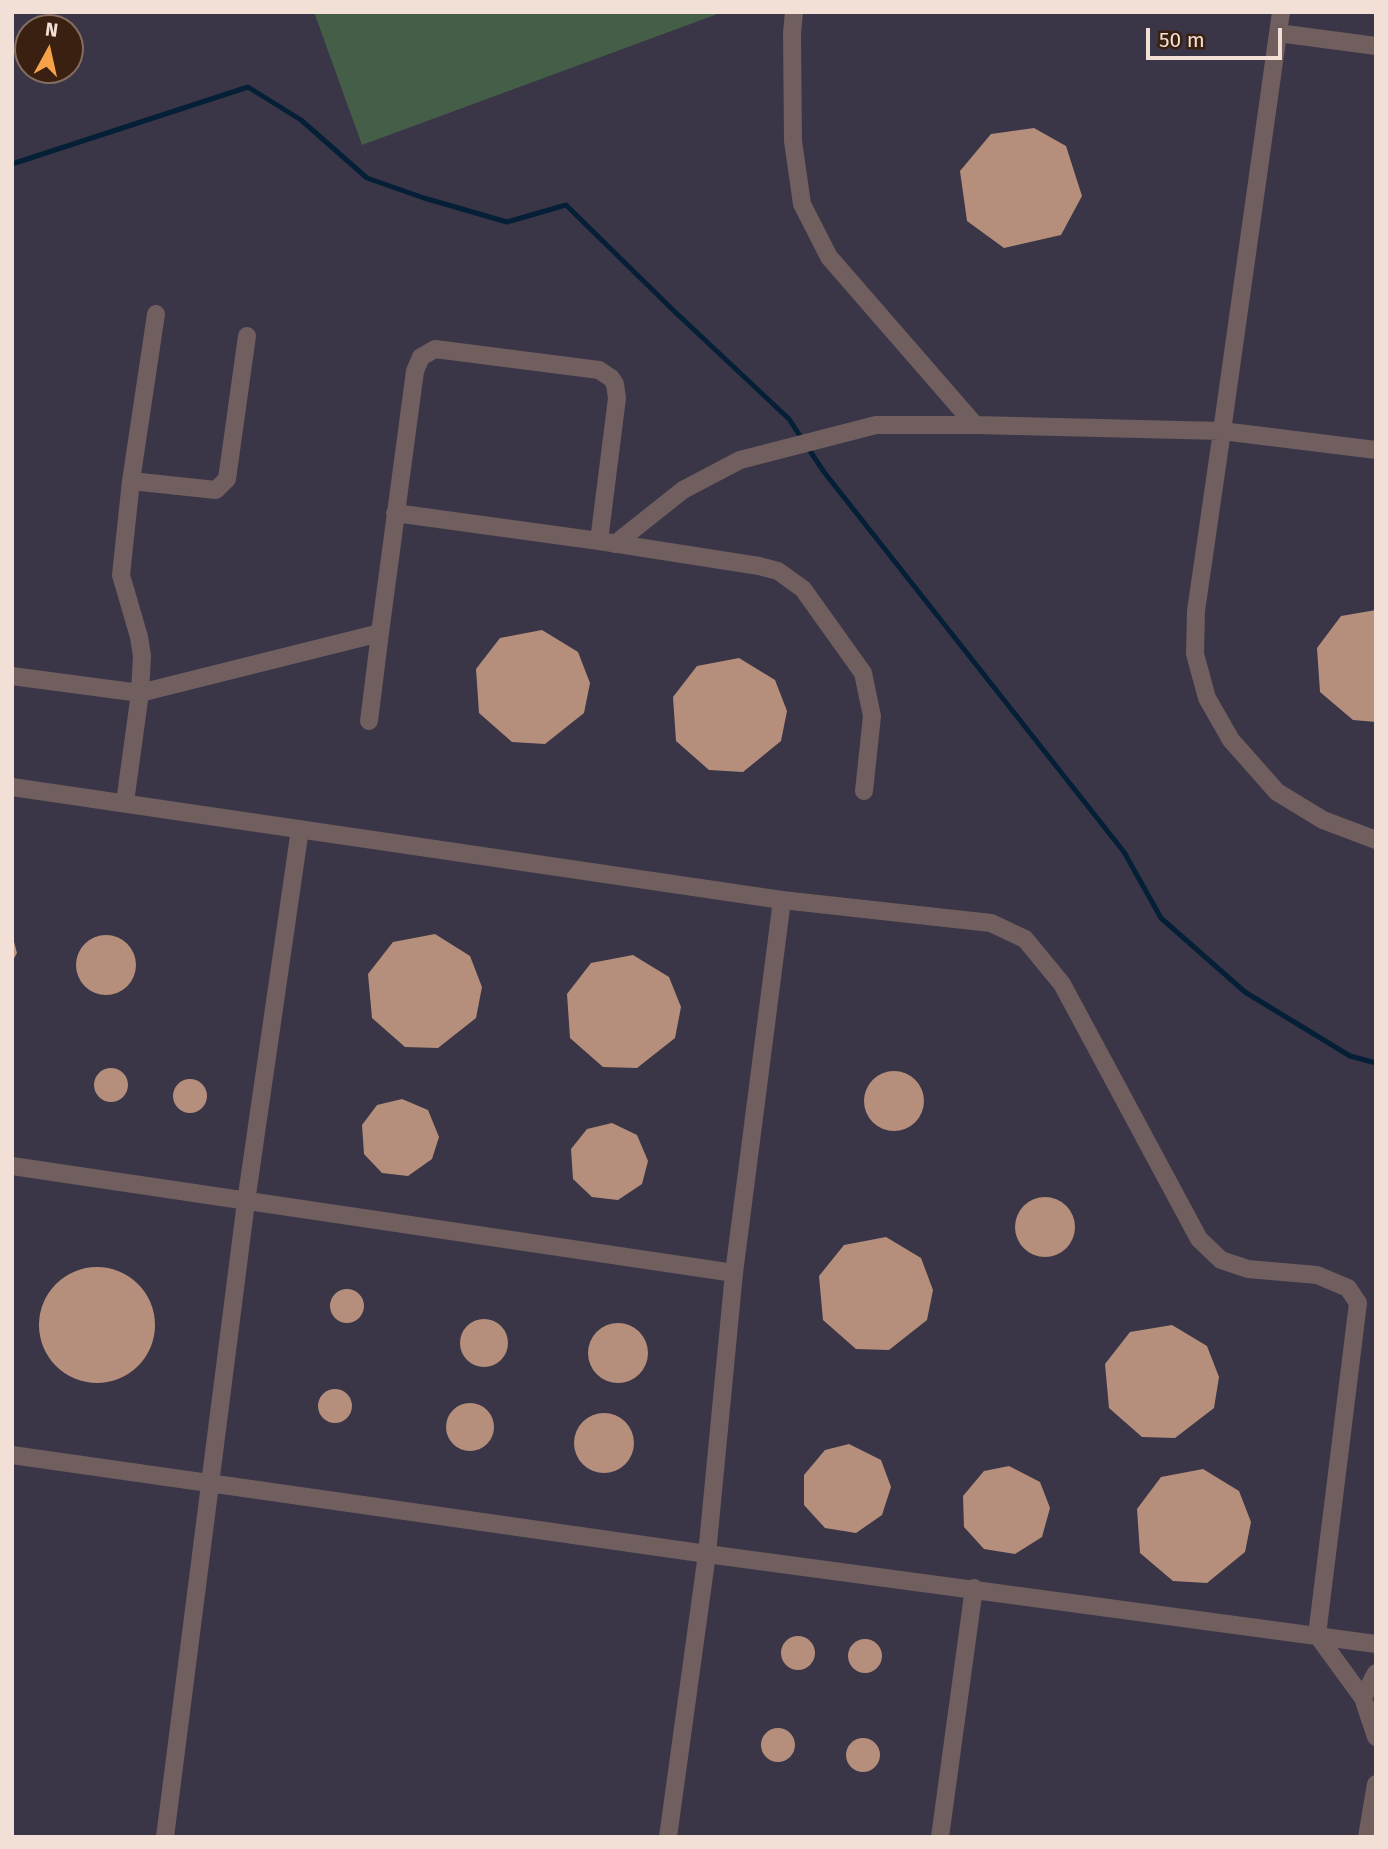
<!DOCTYPE html>
<style>
body{margin:0}
#map{position:relative;width:1388px;height:1849px;overflow:hidden;background:#452a1b;font-family:"Fira Sans",sans-serif}
canvas{display:block}
.frame{position:absolute;inset:0;border:14px solid #f2e0d7;pointer-events:none}
.north{position:absolute;left:14px;top:14px;width:70px;height:70px;box-sizing:border-box;background:#3a2011;border:2px solid #846d60;border-radius:50%;rotate:8deg;font-size:19px;font-weight:700;line-height:28px;text-align:center;color:#f2e0d7}
.north::after{content:'';display:block;margin:auto;width:24px;height:32px;background:#f6a248;clip-path:polygon(50% 0,100% 100%,50% 72%,0 100%)}
.scale{position:absolute;left:1146px;top:28px;width:136px;height:32px;box-sizing:border-box;border:4px solid #f2e0d7;border-top:0;padding-left:9px;font-size:21px;line-height:24px;white-space:nowrap;color:#f2e0d7;-webkit-text-stroke:5px #3a2011;paint-order:stroke}
</style>
<div id="map">
<canvas width="1388" height="1849"></canvas>
<div class="frame"></div>
<div class="north">N</div>
<div class="scale">50 m</div>
</div>
<script>
const ctx = document.querySelector('canvas').getContext('2d');
ctx.lineJoin = 'round';
function fill(path, color) {
  ctx.fillStyle = color;
  ctx.fill(path, 'evenodd');
}
function poly(rows) {
  const path = new Path2D();
  for (const r of rows) {
    if (r.length === 3) {
      path.moveTo(r[0] + r[2], r[1]);
      path.arc(r[0], r[1], r[2], 0, 2 * Math.PI);
      continue;
    }
    path.moveTo(r[0], r[1]);
    for (let i = 2; i < r.length; i += 2) path.lineTo(r[i], r[i + 1]);
  }
  return path;
}
function strokePath(path, color, width, dash) {
  ctx.strokeStyle = color;
  ctx.lineWidth = width;
  ctx.lineCap = dash ? 'butt' : 'round';
  ctx.setLineDash(dash || []);
  ctx.stroke(path);
}
fill(poly([
 [12,12,1376,12,1376,1837,12,1837],
 [28,28,70,28,70,70,28,70]
]), '#3a3647');
fill(poly([
 [314,12,723,12,362,145]
]), '#445e48');
strokePath(poly([
 [12,164,248,87,301,120,367,178,424,198,507,222,566,205,673,310,789,419,802,439],
 [808,448,824,472,1124,852,1161,918,1245,992,1350,1056,1376,1063]
]), '#052036', 5);
fill(poly([
 [1034,128,1066,146,1082,196,1061,235,1004,248,967,221,960,171,991,134],
 [1376,610,1376,722,1353,720,1320,692,1317,648,1341,616],
 [542,630,578,652,590,683,584,713,545,744,512,742,479,713,476,669,500,638],
 [739,658,775,680,787,711,781,741,743,772,709,770,676,741,673,697,697,666],
 [12,934,17,953,12,962],
 [435,934,470,956,482,987,476,1018,438,1048,405,1047,372,1018,368,974,393,942],
 [106,965,30],
 [633,955,669,977,681,1007,675,1038,637,1068,603,1067,570,1038,567,994,591,963],
 [111,1085,17],
 [894,1101,30],
 [190,1096,17],
 [402,1099,428,1110,439,1137,432,1159,408,1176,382,1173,364,1154,362,1125,377,1105],
 [612,1123,637,1135,648,1161,642,1184,618,1200,592,1197,573,1179,571,1149,587,1129],
 [1045,1227,30],
 [886,1237,921,1258,933,1290,927,1320,889,1350,856,1349,823,1320,819,1276,844,1245],
 [97,1325,58],
 [347,1306,17],
 [484,1343,24],
 [618,1353,30],
 [1172,1325,1207,1346,1219,1377,1214,1408,1175,1438,1142,1437,1109,1408,1105,1364,1130,1332],
 [335,1406,17],
 [470,1427,24],
 [604,1443,30],
 [849,1444,881,1460,891,1487,882,1515,856,1533,825,1528,804,1505,804,1475,825,1450],
 [1009,1466,1040,1482,1050,1508,1042,1537,1015,1554,984,1549,964,1527,963,1496,984,1471],
 [1203,1469,1239,1491,1251,1522,1245,1552,1207,1583,1173,1581,1140,1553,1137,1509,1161,1477],
 [798,1653,17],
 [865,1656,17],
 [778,1745,17],
 [863,1755,17]
]), '#b58f7b');
strokePath(poly([
 [794,12,792,33,793,141,802,204,829,257,975,425,1222,431,1196,611,1195,654,1207,698,1231,740,1277,792,1323,820,1376,840],
 [1281,12,1222,431,1376,450],
 [1278,33,1376,46],
 [131,481,216,490,227,479,247,336],
 [395,513,599,541,759,566,778,571,803,589,863,673,872,716,864,791],
 [615,544,683,490,740,460,876,425,975,425],
 [12,676,140,693,380,633,415,371,421,357,435,349,599,370,611,378,615,384,617,398,599,541],
 [369,721,380,633],
 [12,787,782,900,991,923,1025,939,1062,984,1199,1239,1221,1260,1248,1269,1317,1275,1348,1288,1358,1303,1317,1635,1363,1698,1376,1737],
 [125,802,140,693,142,656,139,637,121,575,131,481,156,314],
 [12,1166,734,1273],
 [12,1455,707,1554,1376,1644],
 [1363,1698,1376,1673],
 [165,1837,246,1202,300,829],
 [668,1837,707,1554,734,1273,782,900],
 [940,1837,974,1588],
 [1367,1837,1376,1784]
]), '#715e5e', 18);
</script>
